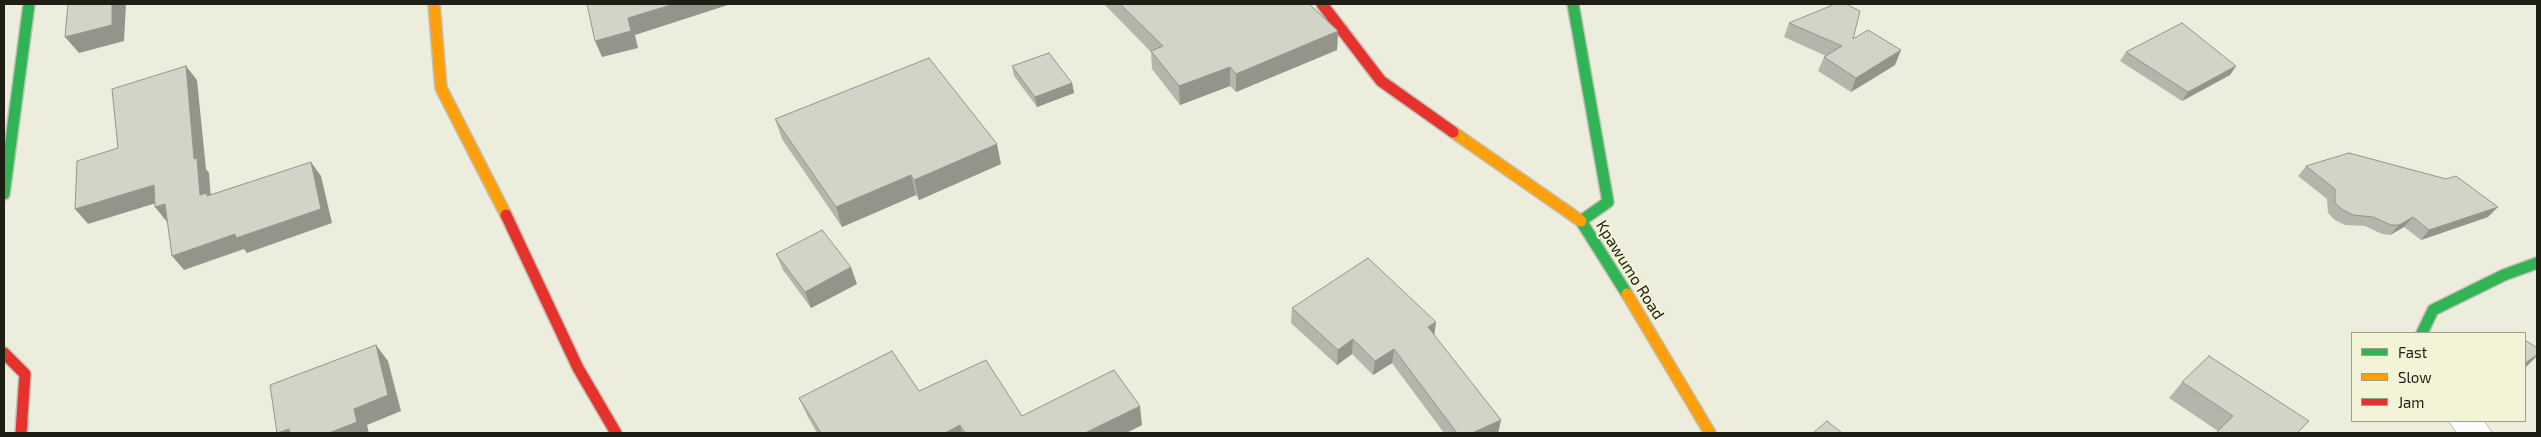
<!DOCTYPE html>
<style>
body{margin:0}
#map{position:relative;width:2541px;height:437px;overflow:hidden;background:#ededde;font-family:"Exo 2",sans-serif}
canvas{display:block}
.frame{position:absolute;inset:0;border:5px solid #1e1e14;pointer-events:none}
.legend{position:absolute;left:2351px;top:332px;width:175px;height:90px;box-sizing:border-box;background:#f3f3d8;border:1px solid #9e9e8a;margin:0;padding:6px 9px;list-style:none;font-size:15px;color:#1e1e14}
.legend li{display:flex;align-items:center;gap:10px;height:25px}
.legend b{width:25px;border:1px solid #9e9e8a}
</style>
<div id="map">
<canvas width="2541" height="437"></canvas>
<div class="frame"></div>
<ul class="legend">
<li><b style="height:6px;background:#30b455"></b>Fast</li>
<li><b style="height:6px;background:#ff9f0a"></b>Slow</li>
<li><b style="height:6px;background:#e5322d"></b>Jam</li>
</ul>
</div>
<script>
const ctx = document.querySelector('canvas').getContext('2d');
ctx.lineJoin = 'round';
function poly(rows) {
  const path = new Path2D();
  for (const r of rows) {
    path.moveTo(r[0], r[1]);
    for (let i = 2; i < r.length; i += 2) path.lineTo(r[i], r[i + 1]);
  }
  return path;
}
function strokePath(path, color, width, dash) {
  ctx.strokeStyle = color;
  ctx.lineWidth = width;
  ctx.lineCap = dash ? 'butt' : 'round';
  ctx.setLineDash(dash || []);
  ctx.stroke(path);
}
function fill(path, color) {
  ctx.fillStyle = color;
  ctx.fill(path, 'evenodd');
}
function label(font, color, halo, rows, align = 'center') {
  ctx.font = font + ' "Exo 2",sans-serif';
  ctx.lineWidth = 4.5;
  ctx.setLineDash([]);
  ctx.textBaseline = 'middle';
  ctx.strokeStyle = halo;
  ctx.fillStyle = color;
  for (const [text, x, y, turn = 0] of rows) {
    ctx.save();
    ctx.translate(x, y);
    ctx.rotate((+turn || 0) * Math.PI / 180);
    ctx.textAlign = isNaN(turn) ? turn : align;
    if (halo) ctx.strokeText(text, 0, 0);
    ctx.fillText(text, 0, 0);
    ctx.restore();
  }
}
const street = poly([
 [2449,421,2484,421,2492,433,2457,433,2449,421]
]);
const fast = poly([
 [1573,4,1608,202,1581,221,1627,294],
 [4,194,29,4],
 [2422,333,2433,310,2504,275,2537,263]
]);
const slow = poly([
 [434,4,441,88,506,215],
 [1453,132,1581,221],
 [1627,294,1710,433]
]);
const jam = poly([
 [1322,4,1381,81,1453,132],
 [506,215,578,368,616,433],
 [4,353,25,374,21,433]
]);
strokePath(street, '#c0c0b4', 2);
strokePath(fast, '#c0c0b4', 14);
strokePath(slow, '#c0c0b4', 14);
strokePath(jam, '#c0c0b4', 14);
fill(street, '#fcfcfa');
strokePath(fast, '#30b455', 11);
strokePath(slow, '#ff9f0a', 11);
strokePath(jam, '#e5322d', 11);
fill(poly([
 [1104,4,1309,4,1338,31,1337,50,1236,92,1230,86,1180,105,1152,69,1151,52],
 [1789,23,1853,39,1901,50,1895,65,1851,92,1818,71,1824,57,1826,56,1784,37],
 [2126,52,2236,66,2230,75,2182,101,2120,61],
 [1012,66,1072,83,1074,93,1037,107,1014,76],
 [775,119,1001,164,919,200,916,195,842,227,782,139],
 [2306,166,2488,217,2421,240,2404,227,2390,235,2382,234,2365,226,2345,225,2335,220,2328,213,2327,199,2298,176],
 [776,254,857,284,811,308,783,270],
 [1292,308,1436,322,1434,335,1501,420,1498,433,1444,433,1392,363,1373,375,1352,354,1337,365,1291,323],
 [2182,382,2297,433,2218,431,2169,398],
 [919,391,1022,416,1142,425,1126,433,817,433,808,417,799,398]
]), '#b5b5ab');
fill(poly([
 [112,4,126,4,124,41,79,53,65,37],
 [674,4,731,4,635,35,638,48,602,57,595,41,628,18],
 [1338,31,1337,50,1236,92,1236,74],
 [1901,50,1895,65,1851,92,1856,78],
 [186,66,197,80,206,169,209,173,211,199,200,195,194,159],
 [2236,66,2230,75,2182,101,2188,92],
 [1230,67,1230,86,1180,105,1179,86],
 [1072,83,1074,93,1037,107,1035,97],
 [997,144,1001,164,919,200,914,180],
 [311,162,321,176,332,223,247,253,244,249,184,270,172,256,235,234],
 [911,175,916,195,842,227,836,207],
 [154,185,166,200,88,224,75,209],
 [165,204,167,222,155,207],
 [2498,207,2488,217,2421,240,2429,230],
 [2413,217,2404,227,2390,235,2399,225],
 [851,267,857,284,811,308,805,292],
 [1436,322,1434,337,1428,327],
 [1353,339,1352,354,1337,365,1338,350],
 [376,345,388,361,401,411,367,425,369,433,329,433],
 [1394,349,1392,363,1373,375,1375,361],
 [2537,355,2537,356,2525,368,2525,363],
 [1140,406,1142,425,1126,433,1085,433],
 [1501,420,1498,433,1472,433],
 [960,425,962,433,945,433],
 [289,429,293,433,279,433]
]), '#94948b');
const building = poly([
 [68,4,112,4,112,25,65,37,68,4],
 [587,4,674,4,628,18,631,31,595,41,587,4],
 [1120,4,1309,4,1338,31,1236,74,1230,67,1179,86,1151,51,1163,46,1120,4],
 [1835,4,1846,4,1860,11,1853,39,1868,30,1901,50,1856,78,1824,57,1842,46,1789,23,1835,4],
 [2182,23,2236,66,2188,92,2126,52,2182,23],
 [1049,53,1072,83,1035,97,1012,66,1049,53],
 [929,58,997,144,914,180,911,175,836,207,775,119,929,58],
 [186,66,194,159,197,158,200,195,207,193,207,196,311,162,321,209,236,238,235,234,172,256,165,204,155,207,154,185,75,209,77,161,118,148,112,89,186,66],
 [2349,153,2446,179,2456,176,2498,207,2429,230,2413,217,2399,225,2391,225,2373,217,2353,215,2343,210,2335,203,2335,189,2306,166,2349,153],
 [822,230,851,267,805,292,776,254,822,230],
 [1368,258,1436,322,1428,327,1501,420,1472,433,1457,433,1394,349,1375,361,1353,339,1338,350,1292,308,1368,258],
 [2525,340,2537,348,2537,355,2525,363,2525,340],
 [376,345,388,395,354,409,357,422,329,433,290,433,289,429,277,433,270,385,376,345],
 [892,351,919,391,986,360,1022,416,1114,370,1140,406,1085,433,965,433,960,425,945,433,821,433,799,398,892,351],
 [2209,356,2309,421,2297,433,2216,433,2233,416,2182,382,2209,356],
 [1827,421,1842,433,1813,433,1827,421]
]);
fill(building, '#d3d3c7');
strokePath(building, '#94948b', 1);
label('16px', '#1e1e14', '#f3f3d8', [
 ["Kpawumo Road",1630,270,58]
]);
</script>
